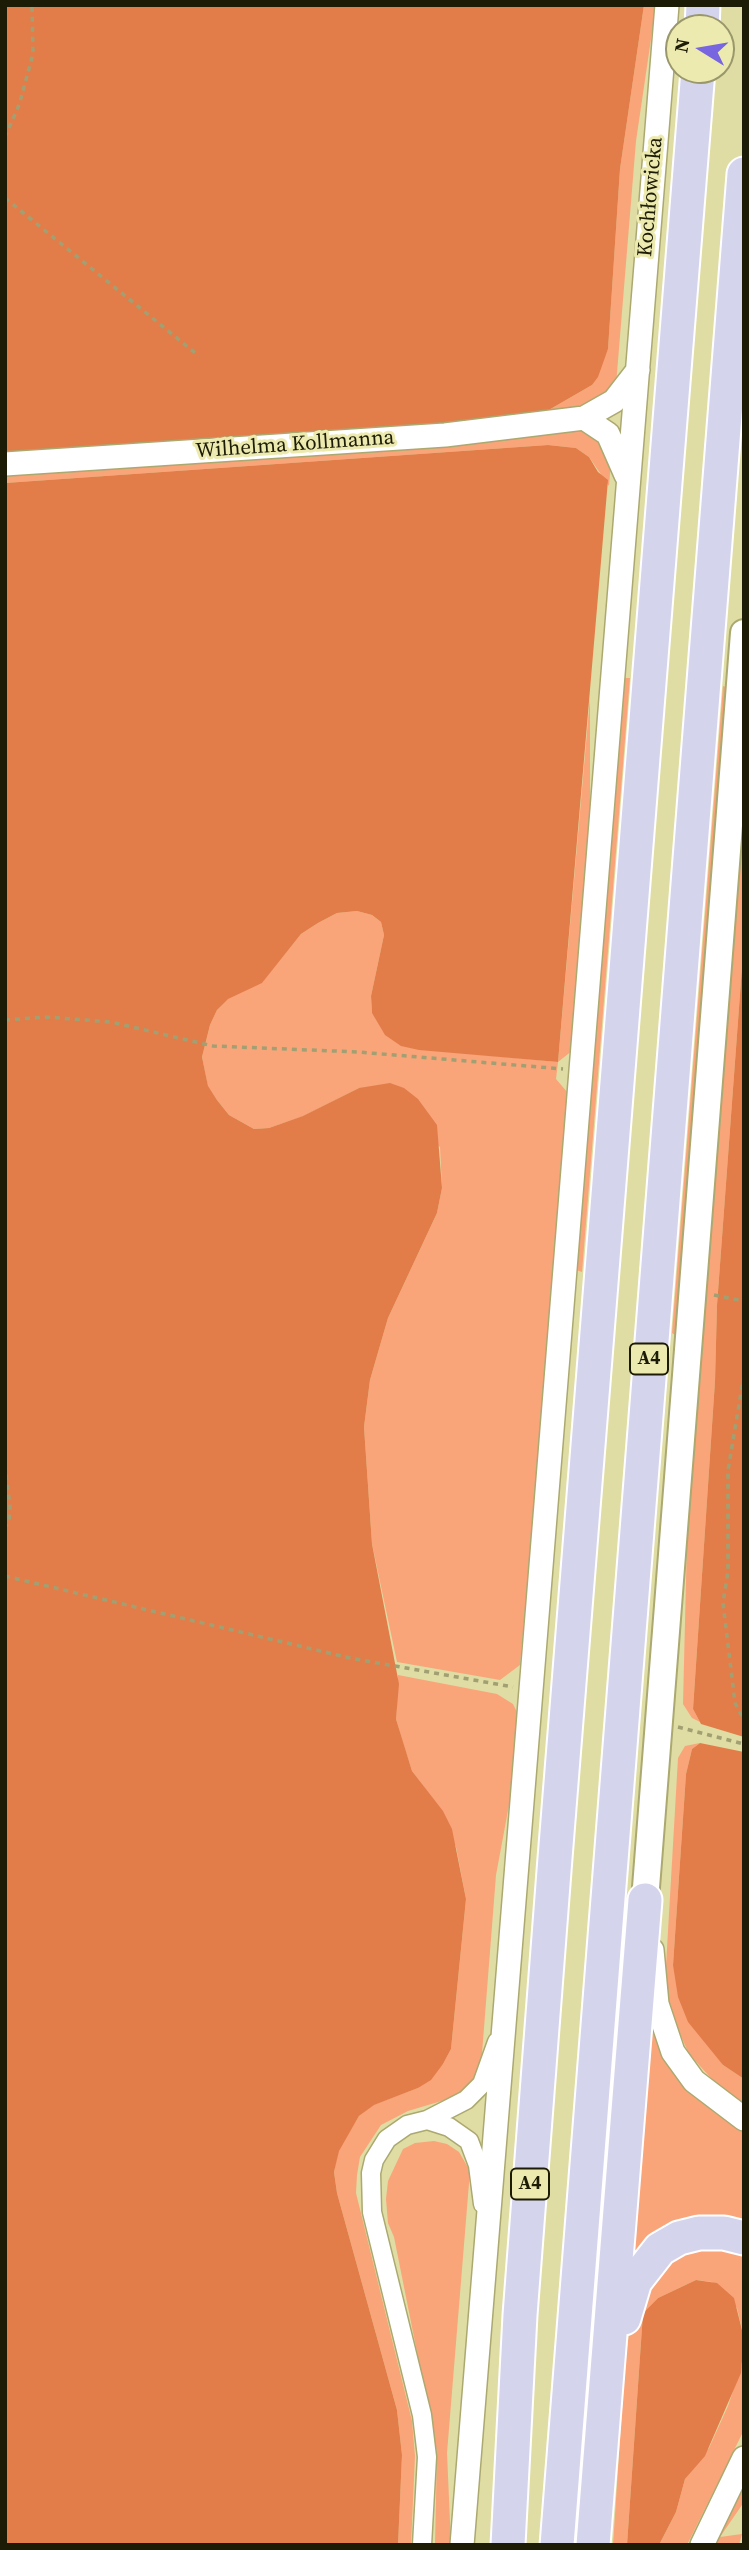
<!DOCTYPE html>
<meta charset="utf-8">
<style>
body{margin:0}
#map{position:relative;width:749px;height:2550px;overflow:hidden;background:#dfdda3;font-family:"Source Serif 4",serif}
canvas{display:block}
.frame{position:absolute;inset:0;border:7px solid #1c1b05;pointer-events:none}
.north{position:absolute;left:665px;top:14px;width:70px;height:70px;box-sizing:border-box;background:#eceaaf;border:2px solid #99976b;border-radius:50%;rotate:281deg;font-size:19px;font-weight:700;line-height:28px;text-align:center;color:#1c1b05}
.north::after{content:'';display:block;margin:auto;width:24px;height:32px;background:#7866e1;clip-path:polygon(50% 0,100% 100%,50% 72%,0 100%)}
</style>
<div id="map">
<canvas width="749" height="2550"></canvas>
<div class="frame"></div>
<div class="north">N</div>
</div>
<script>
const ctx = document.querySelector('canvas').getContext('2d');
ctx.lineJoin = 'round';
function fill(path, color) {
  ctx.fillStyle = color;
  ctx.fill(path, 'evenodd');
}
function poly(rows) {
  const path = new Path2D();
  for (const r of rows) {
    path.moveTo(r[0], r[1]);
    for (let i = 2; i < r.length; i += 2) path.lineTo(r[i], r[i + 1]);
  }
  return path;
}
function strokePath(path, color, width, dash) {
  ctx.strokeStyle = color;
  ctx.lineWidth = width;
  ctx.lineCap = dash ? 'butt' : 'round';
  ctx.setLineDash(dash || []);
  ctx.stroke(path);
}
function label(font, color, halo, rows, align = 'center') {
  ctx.font = font + ' "Source Serif 4",serif';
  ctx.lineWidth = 6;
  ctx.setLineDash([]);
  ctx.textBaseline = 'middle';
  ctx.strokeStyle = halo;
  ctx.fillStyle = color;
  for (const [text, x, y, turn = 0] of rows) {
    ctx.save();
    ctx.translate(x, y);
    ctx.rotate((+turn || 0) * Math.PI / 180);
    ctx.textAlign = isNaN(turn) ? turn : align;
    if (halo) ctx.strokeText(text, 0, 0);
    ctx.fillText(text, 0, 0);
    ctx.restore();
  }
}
fill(poly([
 [644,5,656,5,636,141,616,385,596,403,547,411,592,385,608,349,620,169],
 [579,429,598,435,611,461,609,486,589,457,576,448,548,445,5,483,5,475],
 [624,678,630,678,582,1272,576,1270],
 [723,686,729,688,678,1337,672,1333],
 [590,698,590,852,573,1050,558,1062,556,1079,568,1093,557,1250,520,1665,500,1680,397,1662,372,1544,364,1427,370,1380,388,1318,437,1213,442,1188,440,1147,359,1088,304,1116,269,1128,254,1129,229,1115,217,1100,208,1087,202,1057,210,1025,217,1010,228,998,262,982,301,934,318,923,337,913,357,911,372,915,381,922,384,935,371,996,372,1013,432,1050,558,1062],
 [744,753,744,940,717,1305,715,1381,693,1709,700,1722,692,1718,683,1704,688,1500],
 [398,1675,497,1694,513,1704,520,1718,517,1762,496,1875,481,2066,467,2088,455,2097,408,2111,381,2125,360,2157,357,2175,356,2193,412,2421,415,2456,411,2545,398,2545,402,2455,397,2410,337,2193,334,2172,338,2151,359,2116,373,2105,418,2088,443,2064,451,2049,466,1899,456,1847,432,1798,412,1771,404,1746,396,1719],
 [700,1743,692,1749,686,1774,673,1965,723,2065,744,2079,744,2105,720,2088,689,2054,671,2014,665,1983,678,1758,685,1746],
 [650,2033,654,2034,665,2056,690,2090,701,2102,744,2130,744,2226,634,2257],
 [434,2141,447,2144,459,2152,470,2171,447,2453,451,2545,435,2545,437,2452,394,2237,388,2223,386,2199,388,2181,403,2149,415,2143],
 [744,2248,744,2338,737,2308,712,2282,696,2280,658,2298,643,2313,627,2545,613,2545,625,2363,632,2311,641,2286,684,2250],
 [744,2358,744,2430,687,2545,659,2545,676,2512,685,2479,709,2448,728,2406],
 [744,2484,744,2502,720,2537,742,2534,739,2545,712,2545]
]), '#faa47a');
fill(poly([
 [5,5,644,5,620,169,608,349,598,377,592,385,547,411,440,426,5,455],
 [548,445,576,448,589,457,598,472,608,480,558,1062,419,1050,401,1046,385,1035,372,1013,371,996,384,935,381,922,372,915,357,911,337,913,318,923,301,934,262,983,228,999,217,1010,210,1025,202,1057,208,1086,217,1100,229,1115,254,1129,269,1128,303,1116,359,1088,390,1083,404,1088,418,1099,437,1125,442,1188,437,1213,388,1318,370,1380,364,1427,372,1544,399,1684,396,1719,412,1771,443,1811,452,1829,466,1899,451,2049,443,2064,431,2080,418,2088,374,2105,359,2116,339,2151,334,2172,337,2193,397,2410,402,2455,398,2545,5,2545,5,483],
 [744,940,744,1737,701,1724,693,1709,715,1381,717,1305],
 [700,1743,744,1752,744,2079,723,2065,688,2022,678,1997,673,1965,686,1774,692,1749],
 [696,2280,717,2283,734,2298,744,2338,741,2373,705,2456,685,2479,676,2512,659,2545,627,2545,643,2313,658,2298]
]), '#e27d4a');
const minor = poly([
 [427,2120,449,2127,469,2141,478,2165,483,2204],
 [422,2545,427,2457,422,2415,372,2212,371,2173,374,2160,387,2139,407,2125,427,2120,466,2100,482,2084,497,2042]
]);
const tertiary = poly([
 [584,418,608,434,626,475],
 [5,464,445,435,584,418,614,401,638,370],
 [652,1950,657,2004,673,2052,694,2081,744,2119],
 [462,2545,667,5],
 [702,2545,744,2458]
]);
const secondary = poly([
 [645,1900,744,633]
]);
const motorway = poly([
 [702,28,703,5],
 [624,2318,635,2281,660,2249,679,2238,699,2233,724,2233,744,2238],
 [508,2545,520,2315,555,1858,698,70],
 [557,2545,744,174],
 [593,2545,645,1900]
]);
strokePath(minor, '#aba970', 21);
strokePath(tertiary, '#aba970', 26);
strokePath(secondary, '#aba970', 30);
strokePath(motorway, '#fff', 37);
strokePath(poly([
 [5,137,19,105,33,54,32,5],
 [5,198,199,356],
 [5,1020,47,1017,111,1022,213,1046,358,1052,563,1069],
 [714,1295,744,1301],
 [744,1375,728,1470,728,1571,723,1603,735,1703,744,1720],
 [5,1465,10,1507,9,1522,5,1527],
 [5,1576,350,1658,513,1687],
 [678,1727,744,1744]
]), '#a2a072', 3.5, [5, 5]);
strokePath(minor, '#fff', 18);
strokePath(tertiary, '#fff', 23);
strokePath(secondary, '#fff', 26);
strokePath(motorway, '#d5d4ed', 33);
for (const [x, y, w] of [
 [649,1359,38],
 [530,2184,38]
]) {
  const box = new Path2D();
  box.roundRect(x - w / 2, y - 15.5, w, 31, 5);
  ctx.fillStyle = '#eceaaf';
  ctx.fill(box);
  strokePath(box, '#1c1b05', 2);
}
label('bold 19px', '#1c1b05', null, [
 ["A4",649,1359],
 ["A4",530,2184]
]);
label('21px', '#1c1b05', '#eceaaf', [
 ["Kochłowicka",651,197,-85],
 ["Wilhelma Kollmanna",295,445,-4]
]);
</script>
